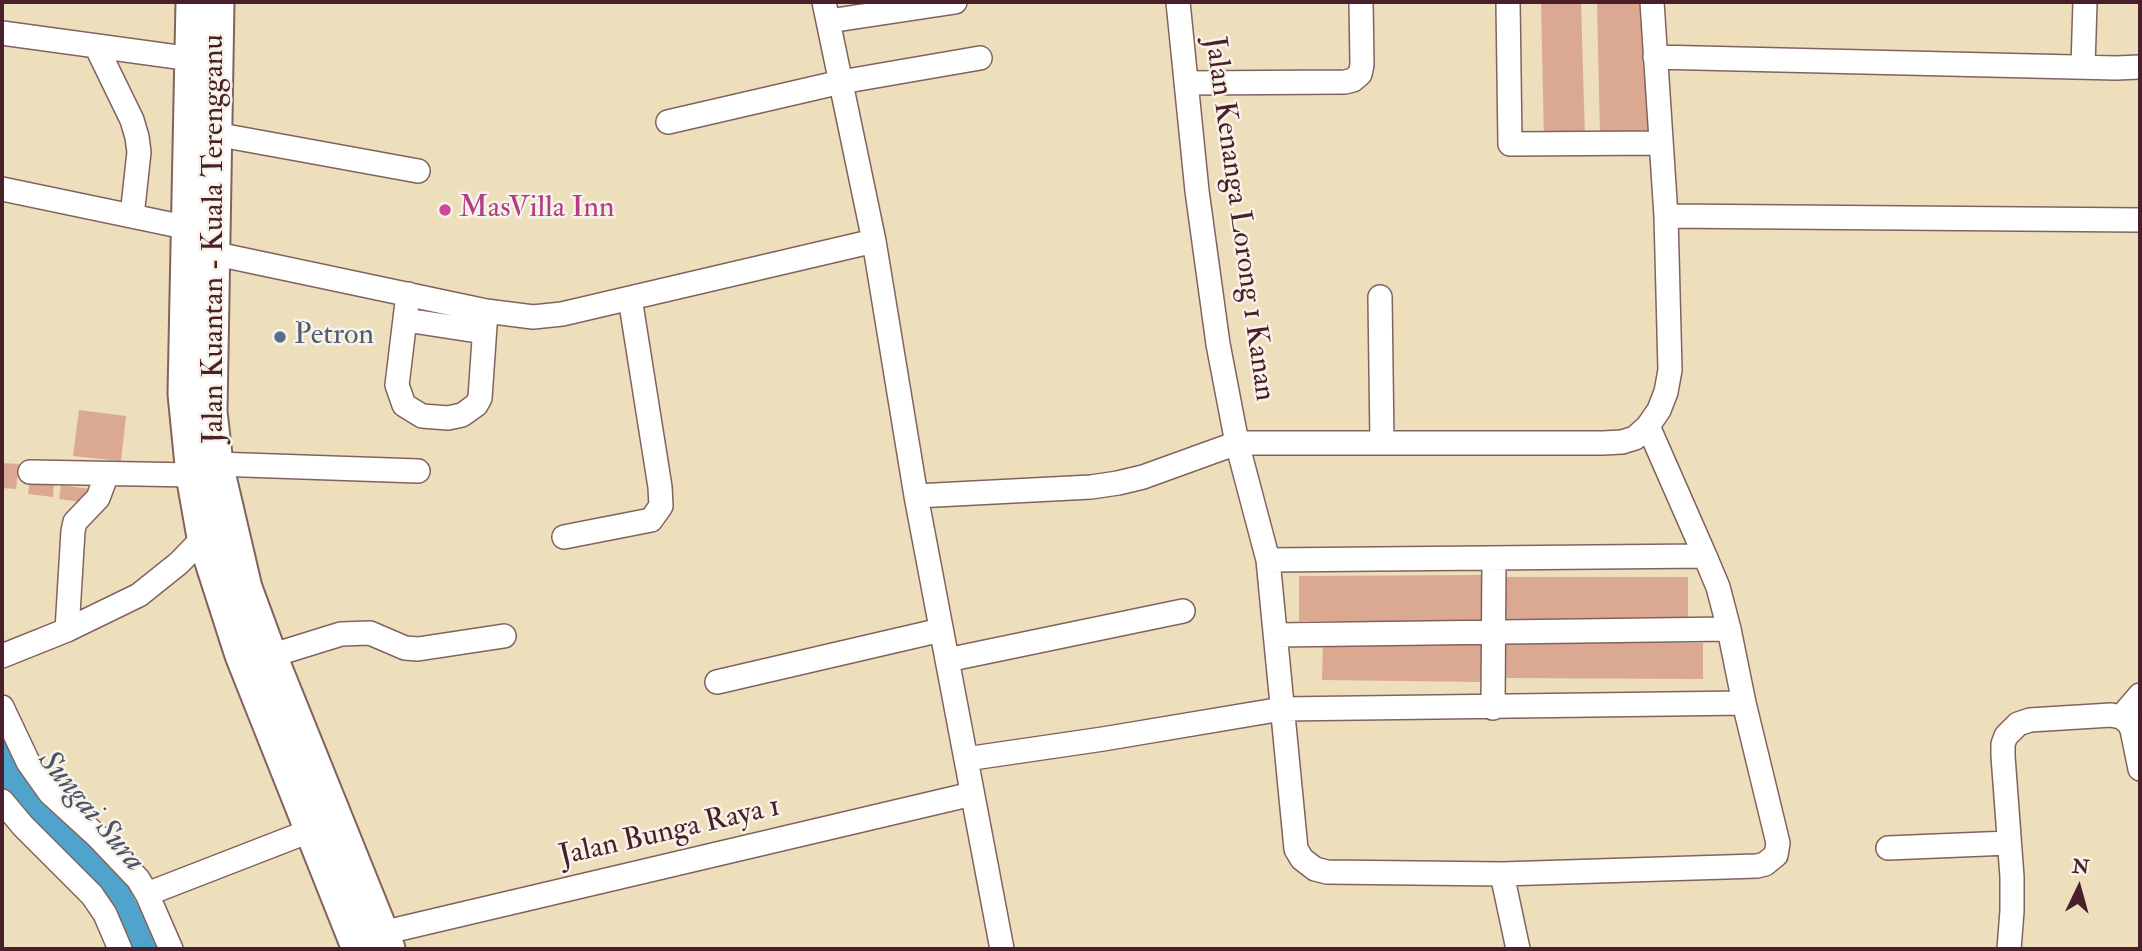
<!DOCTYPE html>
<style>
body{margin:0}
#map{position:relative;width:2142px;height:951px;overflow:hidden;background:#eddebc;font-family:"IM FELL Double Pica",serif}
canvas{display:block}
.frame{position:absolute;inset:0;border:4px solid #4a1f2b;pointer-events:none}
.north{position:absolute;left:2044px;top:853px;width:70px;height:70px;-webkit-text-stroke:5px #f7f3e8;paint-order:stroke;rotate:5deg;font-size:19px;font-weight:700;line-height:28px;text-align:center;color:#4a1f2b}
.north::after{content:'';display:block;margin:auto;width:24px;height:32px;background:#4a1f2b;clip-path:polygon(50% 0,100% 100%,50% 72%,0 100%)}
</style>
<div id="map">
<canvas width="2142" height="951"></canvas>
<div class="frame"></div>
<div class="north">N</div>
</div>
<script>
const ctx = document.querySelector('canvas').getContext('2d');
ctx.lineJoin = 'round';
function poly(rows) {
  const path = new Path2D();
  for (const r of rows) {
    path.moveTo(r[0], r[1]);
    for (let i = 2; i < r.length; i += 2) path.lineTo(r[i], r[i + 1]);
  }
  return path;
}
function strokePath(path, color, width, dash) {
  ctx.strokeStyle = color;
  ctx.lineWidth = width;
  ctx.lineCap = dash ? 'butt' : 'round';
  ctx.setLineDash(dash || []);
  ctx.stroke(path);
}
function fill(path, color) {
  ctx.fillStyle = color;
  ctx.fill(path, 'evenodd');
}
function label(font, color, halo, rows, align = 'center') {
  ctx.font = font + ' "IM FELL Double Pica",serif';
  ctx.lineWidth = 5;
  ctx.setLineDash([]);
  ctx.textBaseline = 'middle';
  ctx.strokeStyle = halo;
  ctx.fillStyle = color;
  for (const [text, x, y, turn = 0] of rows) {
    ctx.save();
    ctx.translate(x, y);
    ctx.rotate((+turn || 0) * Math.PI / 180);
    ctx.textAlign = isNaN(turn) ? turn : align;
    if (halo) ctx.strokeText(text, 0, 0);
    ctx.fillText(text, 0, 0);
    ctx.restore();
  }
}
strokePath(poly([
 [2,757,22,796,42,820,106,877,144,949]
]), '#50a4cc', 30);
fill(poly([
 [1541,2,1581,2,1585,139,1544,140],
 [1597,2,1647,2,1650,136,1600,137],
 [79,410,126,416,121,461,73,456],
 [2,463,19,464,16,489,2,488],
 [30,480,54,483,53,497,28,494],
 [61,485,90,489,89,503,59,499],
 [1482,575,1483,621,1299,621,1299,576],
 [1504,577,1688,577,1688,622,1504,622],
 [1323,642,1483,644,1483,682,1322,680],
 [1506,642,1703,643,1703,679,1506,678]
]), '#dba892');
const minor = poly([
 [824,2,874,241,916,496,1002,949],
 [1178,2,1197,191,1218,344,1237,443,1268,560,1296,849,1302,859,1315,869,1327,872,1502,874,1757,866,1765,864,1776,855,1778,843,1744,703,1729,629,1718,587,1705,556,1268,560],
 [1508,2,1510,144,1661,143],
 [829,21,955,2],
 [2,33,192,59],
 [96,46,132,120,137,137,139,152,132,216],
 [1655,57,2116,68,2140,67],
 [2083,67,2085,2],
 [1186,83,1345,82,1353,80,1360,74,1362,65,1361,2],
 [668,122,841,82,980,58],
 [215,134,418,171],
 [2,189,189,228],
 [1666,216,2140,220],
 [212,253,486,311,533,317,562,314,874,241],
 [408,294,397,385,404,405,422,416,448,418,462,415,476,405,480,398,486,311],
 [1380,297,1382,443],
 [406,320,484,332],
 [1648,426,1705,556],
 [216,464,418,471],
 [30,472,193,475],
 [916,496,1091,487,1118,483,1143,477,1237,443,1603,443,1622,442,1635,438,1648,426,1659,410,1666,392,1670,370,1666,216,1652,2],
 [564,537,651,520,661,506,660,487,630,298],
 [67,630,73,531,75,522,98,498,107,474],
 [1277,635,1729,629],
 [2,656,67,630,139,595,179,563,204,537],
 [270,656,341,634,370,633,405,648,418,649,504,636],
 [947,660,1183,611],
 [717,682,941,630],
 [2,707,28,762,50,793,98,837,138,879,147,894,171,949],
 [1493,708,1494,558],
 [2121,717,2140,695],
 [966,759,1103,739,1282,709,1744,703],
 [2,801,23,826,92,895,105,914,120,949],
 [1888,848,2009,843],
 [1502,874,1518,949],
 [147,894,312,830],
 [382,933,972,794],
 [2009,949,2012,911,2012,877,2003,756,2003,744,2006,736,2018,724,2030,720,2111,715,2121,717,2129,723,2132,730,2140,769]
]);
const highway = poly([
 [193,2,185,394,193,475,204,537,242,655,359,949],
 [217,2,210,412,216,464,245,588,270,656,388,949]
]);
strokePath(minor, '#83625e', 26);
strokePath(highway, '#83625e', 37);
strokePath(minor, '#fff', 23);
strokePath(highway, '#fff', 33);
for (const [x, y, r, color] of [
 [445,210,7,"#d1479c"],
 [280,337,7,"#5c6f8a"]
]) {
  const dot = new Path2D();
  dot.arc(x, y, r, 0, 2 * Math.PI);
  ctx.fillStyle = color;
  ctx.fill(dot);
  strokePath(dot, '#f7f3e8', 2.5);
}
label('30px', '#b23c85', '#f7f3e8', [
 ["MasVilla Inn",459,210]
], 'left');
label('30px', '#4a1f2b', '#f7f3e8', [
 ["Jalan Kenanga Lorong 1 Kanan",1238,219,82],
 ["Jalan Kuantan - Kuala Terengganu",216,239,-90],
 ["Jalan Bunga Raya 1",670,833,-13]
]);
label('30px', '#4e5e75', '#f7f3e8', [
 ["Petron",294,337]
], 'left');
label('italic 32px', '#4c546b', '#f7f3e8', [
 ["Sungai Sura",90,812,50]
]);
</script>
